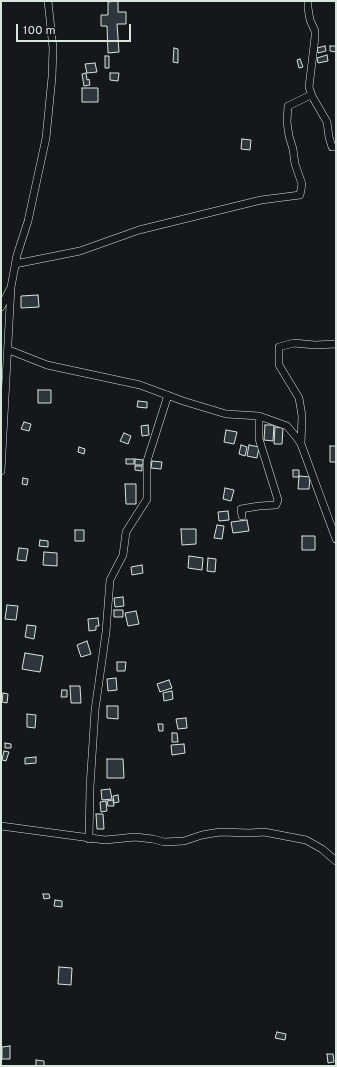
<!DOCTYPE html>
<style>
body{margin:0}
#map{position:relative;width:337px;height:1067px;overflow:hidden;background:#14181c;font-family:Overpass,sans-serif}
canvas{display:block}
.frame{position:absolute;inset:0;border:2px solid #d8e6dc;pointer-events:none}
.scale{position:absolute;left:16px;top:24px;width:115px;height:18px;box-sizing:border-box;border:2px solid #d8e6dc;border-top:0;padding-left:5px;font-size:12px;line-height:14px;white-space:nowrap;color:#d8e6dc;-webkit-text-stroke:3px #14181c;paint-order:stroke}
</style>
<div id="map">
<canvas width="337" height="1067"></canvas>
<div class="frame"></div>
<div class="scale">100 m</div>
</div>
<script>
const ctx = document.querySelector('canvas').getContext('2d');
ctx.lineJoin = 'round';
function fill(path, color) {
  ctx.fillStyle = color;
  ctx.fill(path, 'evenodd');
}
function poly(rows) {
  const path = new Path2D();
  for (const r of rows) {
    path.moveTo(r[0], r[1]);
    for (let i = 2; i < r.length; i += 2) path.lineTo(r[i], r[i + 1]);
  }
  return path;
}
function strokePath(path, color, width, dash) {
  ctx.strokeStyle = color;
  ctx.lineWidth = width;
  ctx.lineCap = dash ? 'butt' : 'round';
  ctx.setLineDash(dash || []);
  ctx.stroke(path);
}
const building = poly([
 [118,1,118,12,126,12,126,24,117,24,119,52,108,53,107,26,101,26,101,15,108,15,108,2,118,1],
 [325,46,326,51,318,53,317,48,325,46],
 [330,46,336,46,336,52,330,51,330,46],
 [174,48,178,49,178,63,173,62,174,48],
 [327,55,328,61,318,63,317,58,327,55],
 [105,56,109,56,109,68,105,68,105,56],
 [300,59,303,67,299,68,297,60,300,59],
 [95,63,97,72,87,73,85,64,95,63],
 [86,73,87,80,89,79,90,85,84,86,82,74,86,73],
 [110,73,119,73,118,81,110,80,110,73],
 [82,88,98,88,98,102,82,102,82,88],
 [242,139,251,140,250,150,241,149,242,139],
 [38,295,39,307,21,308,21,296,38,295],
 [38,390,51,390,51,403,38,403,38,390],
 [138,401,147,402,147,408,137,407,138,401],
 [24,422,31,424,29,431,21,429,24,422],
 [148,425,149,435,142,436,141,426,148,425],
 [265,425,274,425,273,441,264,440,265,425],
 [275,427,283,428,282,444,274,444,275,427],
 [226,430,237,432,234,444,224,442,226,430],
 [124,433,131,436,128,444,120,441,124,433],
 [241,445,247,447,245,456,239,454,241,445],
 [249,445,259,447,257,458,247,456,249,445],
 [330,446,336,446,336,462,330,462,330,446],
 [79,447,85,449,84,454,78,452,79,447],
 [126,459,134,459,134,464,126,464,126,459],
 [135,459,143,460,143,465,135,465,135,459],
 [152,461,162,462,161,469,151,468,152,461],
 [135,466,142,466,142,471,135,470,135,466],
 [293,470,299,470,299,477,293,477,293,470],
 [299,476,310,477,309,489,298,489,299,476],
 [23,478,28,479,27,485,22,484,23,478],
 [125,484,136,484,136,504,126,504,125,484],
 [225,488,234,490,231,501,223,499,225,488],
 [228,511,229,520,219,521,218,512,228,511],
 [247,520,249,531,233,533,231,522,247,520],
 [217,525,224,526,222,539,214,538,217,525],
 [181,529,196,529,196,544,182,545,181,529],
 [75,530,84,530,84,541,75,541,75,530],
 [302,536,315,536,315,550,302,550,302,536],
 [40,540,48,541,48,547,39,546,40,540],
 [19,548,28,549,26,561,17,560,19,548],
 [44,552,57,553,57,566,43,565,44,552],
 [189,556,203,558,202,570,188,568,189,556],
 [208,558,216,559,215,572,207,571,208,558],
 [142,565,143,573,132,575,131,567,142,565],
 [123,597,124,606,115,607,114,598,123,597],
 [7,605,18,606,16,620,5,619,7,605],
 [114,610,123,610,123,617,114,617,114,610],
 [136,611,139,624,128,626,125,613,136,611],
 [98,618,99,626,96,626,96,630,89,631,88,619,98,618],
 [27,625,36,626,34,639,25,637,27,625],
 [87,641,91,654,81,657,77,645,87,641],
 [25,653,43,656,40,672,22,669,25,653],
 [117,662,126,662,125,671,117,671,117,662],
 [116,678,117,690,108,691,107,679,116,678],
 [169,680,172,688,160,692,157,684,169,680],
 [70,686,80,686,81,703,71,703,70,686],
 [62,690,67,690,67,697,61,697,62,690],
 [172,691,173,699,164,701,163,693,172,691],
 [3,693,8,694,7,703,2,702,3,693],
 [107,706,118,706,118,719,107,718,107,706],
 [27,714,36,715,35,728,27,727,27,714],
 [186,718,187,728,178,729,176,719,186,718],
 [158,724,163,724,163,731,159,731,158,724],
 [172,733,177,733,178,742,172,742,172,733],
 [5,743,11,744,11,748,5,748,5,743],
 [184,744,185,753,172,755,171,745,184,744],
 [4,751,9,752,6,761,2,760,4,751],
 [36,757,36,763,25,764,25,758,36,757],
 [107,759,123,759,124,778,107,778,107,759],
 [110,789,112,799,102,800,101,790,110,789],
 [118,795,119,802,114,803,113,796,118,795],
 [113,800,114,806,108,806,107,801,113,800],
 [106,801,107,811,101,812,100,802,106,801],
 [96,814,103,814,104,829,97,829,96,814],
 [43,894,49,894,50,898,44,899,43,894],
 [55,900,62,901,62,907,54,906,55,900],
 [59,967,72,968,71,985,58,984,59,967],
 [277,1032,286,1034,285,1040,275,1038,277,1032],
 [10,1046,10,1059,2,1059,2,1047,10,1046],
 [327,1054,333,1054,334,1062,328,1063,327,1054],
 [36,1060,44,1061,44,1066,36,1066,36,1060]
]);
fill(building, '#2c363c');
strokePath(building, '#d8e6dc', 1);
const minor = poly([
 [308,1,308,8,310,20,315,31,315,37,309,87,312,96,327,122,329,137,332,147,336,147],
 [15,264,80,251,139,230,261,200,300,195,302,184,295,164,293,149,289,136,287,122,288,106,311,95],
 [1,307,10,289],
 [9,350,47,365,140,385,183,401,226,414,259,416,287,426,297,438,301,444,336,539],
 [301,444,302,416,299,398,279,365,279,347,294,343,315,345,336,344],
 [1,471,11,287,17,255,28,221,46,138,52,77,53,48,48,1],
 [242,516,241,509,259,506,276,505,278,500,259,439,259,416],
 [1,826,105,840,135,837,153,839,164,842,184,841,202,835,220,832,250,833,264,832,306,840,322,849,336,861],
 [89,839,90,787,95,710,106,632,110,580,123,555,126,532,147,499,147,461,168,395]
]);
strokePath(minor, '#d8e6dc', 8);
strokePath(minor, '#14181c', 7);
</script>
